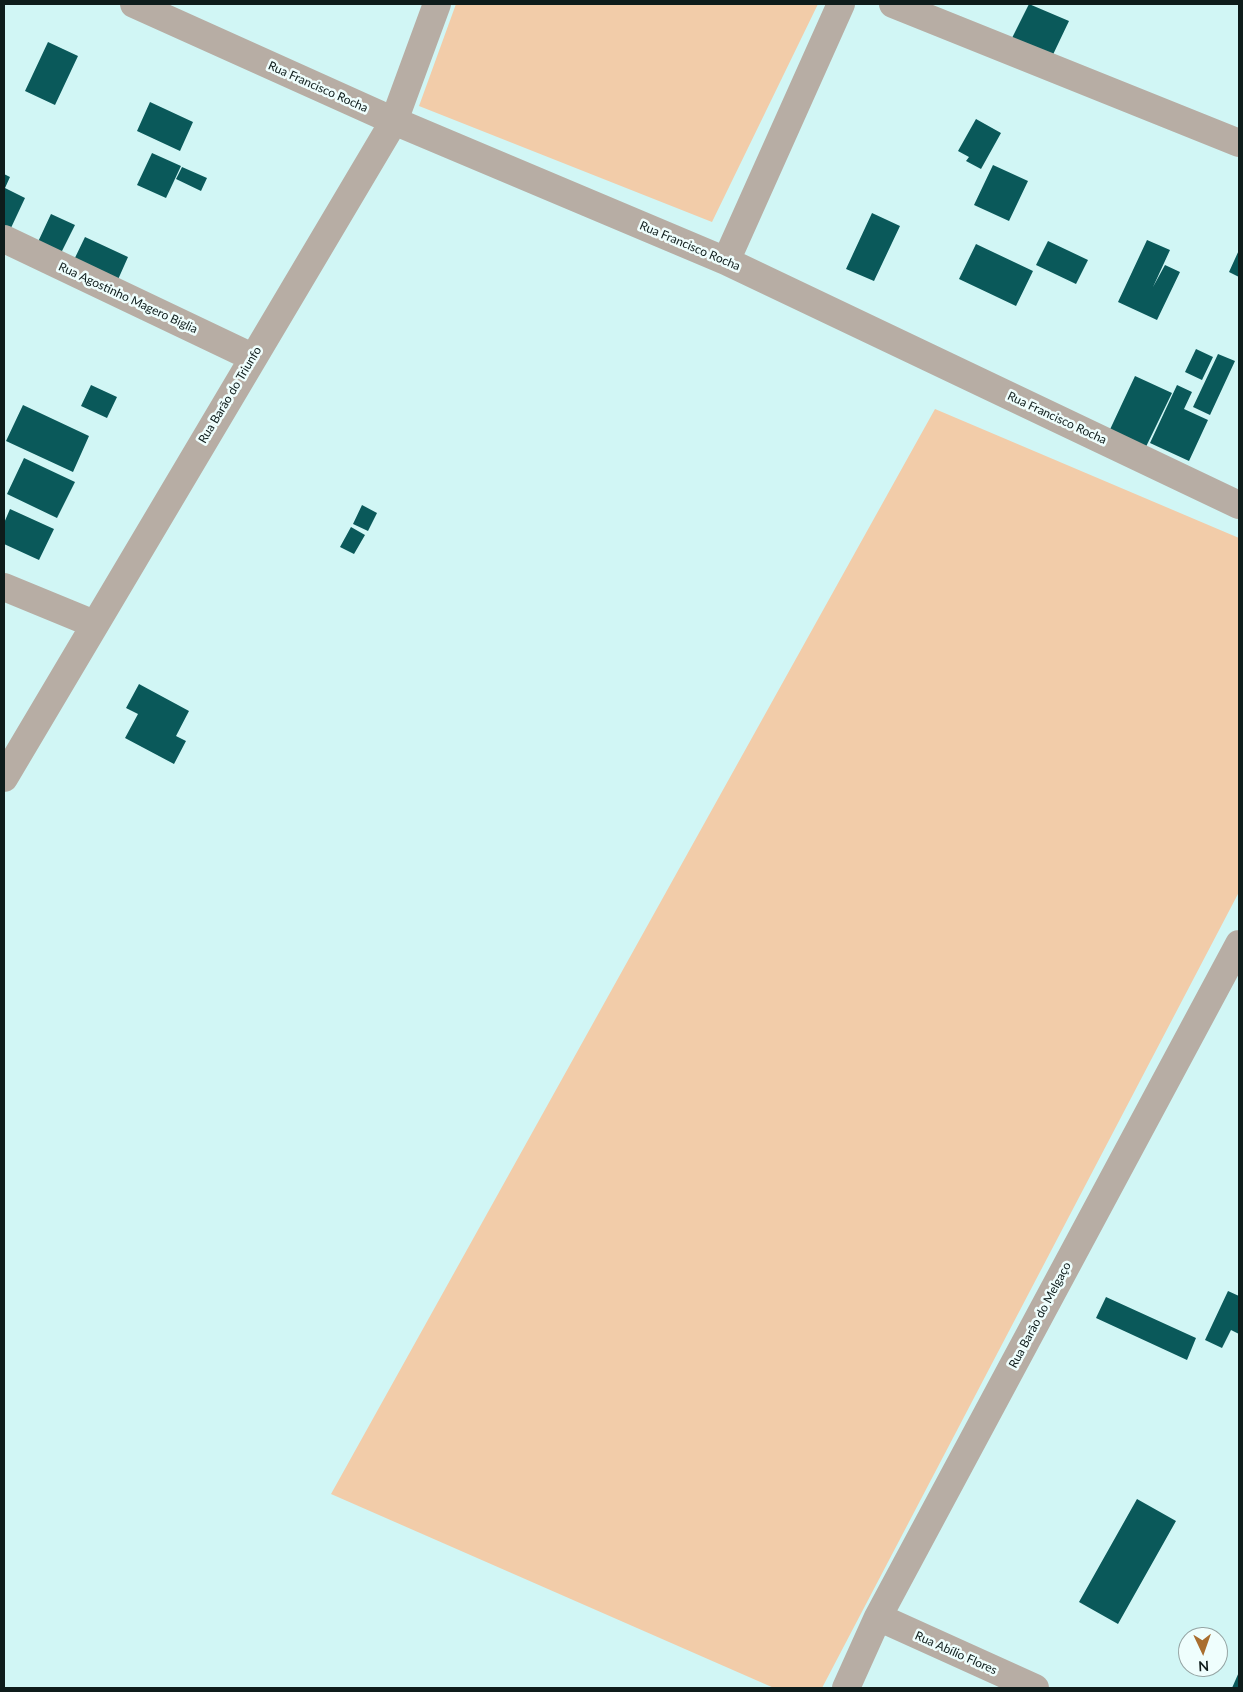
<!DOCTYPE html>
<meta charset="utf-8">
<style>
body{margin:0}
#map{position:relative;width:1243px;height:1692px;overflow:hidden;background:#d1f6f5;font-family:Lato,sans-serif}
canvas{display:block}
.frame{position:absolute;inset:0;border:5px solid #0e1c1b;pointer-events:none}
.north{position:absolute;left:1178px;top:1627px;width:50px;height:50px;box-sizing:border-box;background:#effefd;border:1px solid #95a4a3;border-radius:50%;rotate:177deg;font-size:14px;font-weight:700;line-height:20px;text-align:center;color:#0e1c1b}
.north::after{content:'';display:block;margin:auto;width:18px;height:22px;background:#a96e2f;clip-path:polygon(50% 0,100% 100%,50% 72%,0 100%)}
</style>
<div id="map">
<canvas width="1243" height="1692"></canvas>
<div class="frame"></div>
<div class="north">N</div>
</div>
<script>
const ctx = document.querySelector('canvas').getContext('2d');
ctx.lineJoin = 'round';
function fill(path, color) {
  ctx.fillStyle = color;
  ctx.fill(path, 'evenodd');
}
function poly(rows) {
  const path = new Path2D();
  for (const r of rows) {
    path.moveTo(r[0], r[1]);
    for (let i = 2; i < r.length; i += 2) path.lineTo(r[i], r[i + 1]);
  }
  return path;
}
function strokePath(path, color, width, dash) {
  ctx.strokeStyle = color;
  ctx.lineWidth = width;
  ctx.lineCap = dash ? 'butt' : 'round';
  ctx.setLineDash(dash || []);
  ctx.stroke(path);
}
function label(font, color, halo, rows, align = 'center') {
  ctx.font = font + ' Lato,sans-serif';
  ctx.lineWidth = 5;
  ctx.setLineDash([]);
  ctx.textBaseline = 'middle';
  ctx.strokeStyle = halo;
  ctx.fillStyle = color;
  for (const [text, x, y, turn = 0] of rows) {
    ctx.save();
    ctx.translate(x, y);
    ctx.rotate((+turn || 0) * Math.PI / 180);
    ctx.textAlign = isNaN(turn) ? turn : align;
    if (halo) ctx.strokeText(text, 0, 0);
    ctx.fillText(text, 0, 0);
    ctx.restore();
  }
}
fill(poly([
 [456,4,818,4,712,222,419,106],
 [935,409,1239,538,1239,892,822,1688,774,1688,331,1494]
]), '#f2cca9');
fill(poly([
 [1029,4,1069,21,1049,63,1009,44],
 [48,42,78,56,55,105,25,91],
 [150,102,193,122,180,151,137,131],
 [976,119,1001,133,981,169,966,161,969,157,958,151],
 [152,153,181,166,166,198,137,185],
 [993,165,1028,181,1009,221,974,205],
 [182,167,207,178,201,191,176,179],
 [4,174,10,177,5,188,25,198,10,230,4,227],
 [872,213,900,226,874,281,846,269],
 [51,214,75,225,60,255,37,244],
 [85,237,128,257,116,284,72,264],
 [1147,240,1170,250,1153,287,1165,265,1180,272,1157,320,1118,302],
 [1048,241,1088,260,1076,284,1036,265],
 [976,244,1033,271,1016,306,959,279],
 [1239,250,1239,277,1229,272],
 [1196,349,1213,357,1202,380,1185,372],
 [1218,354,1235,361,1210,415,1193,407],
 [1135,376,1172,393,1142,455,1106,438],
 [91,385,117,397,107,418,81,406],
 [1177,385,1192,392,1184,409,1208,420,1189,461,1150,443],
 [23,405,89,436,73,472,6,441],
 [24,458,75,482,57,518,7,494],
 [362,505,377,513,368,531,353,524],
 [10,509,54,529,39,560,4,544,4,523],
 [351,527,365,535,354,554,340,547],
 [139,684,189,711,176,736,186,741,174,764,125,738,138,714,126,708],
 [1228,1291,1239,1296,1239,1334,1231,1330,1222,1348,1205,1340],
 [1106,1297,1196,1338,1187,1360,1096,1318],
 [1137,1499,1176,1521,1118,1624,1079,1602],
 [1239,1672,1239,1688,1232,1688]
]), '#0a595a');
strokePath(poly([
 [134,4,394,121,726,261,1239,505],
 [893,4,1239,143],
 [4,239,252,357],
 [726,261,841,4],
 [4,587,94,624],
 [4,778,394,121,437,4],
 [878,1617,1035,1688],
 [846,1688,878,1617,1239,944]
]), '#b7ada4', 28);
label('12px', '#0e1c1b', '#effefd', [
 ["Rua Francisco Rocha",318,87,24],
 ["Rua Francisco Rocha",690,246,23],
 ["Rua Agostinho Magero Biglia",128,298,25],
 ["Rua Barão do Triunfo",230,395,-59],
 ["Rua Francisco Rocha",1057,418,25],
 ["Rua Barão do Melgaço",1040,1315,-62],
 ["Rua Abílio Flores",956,1653,24]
]);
</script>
